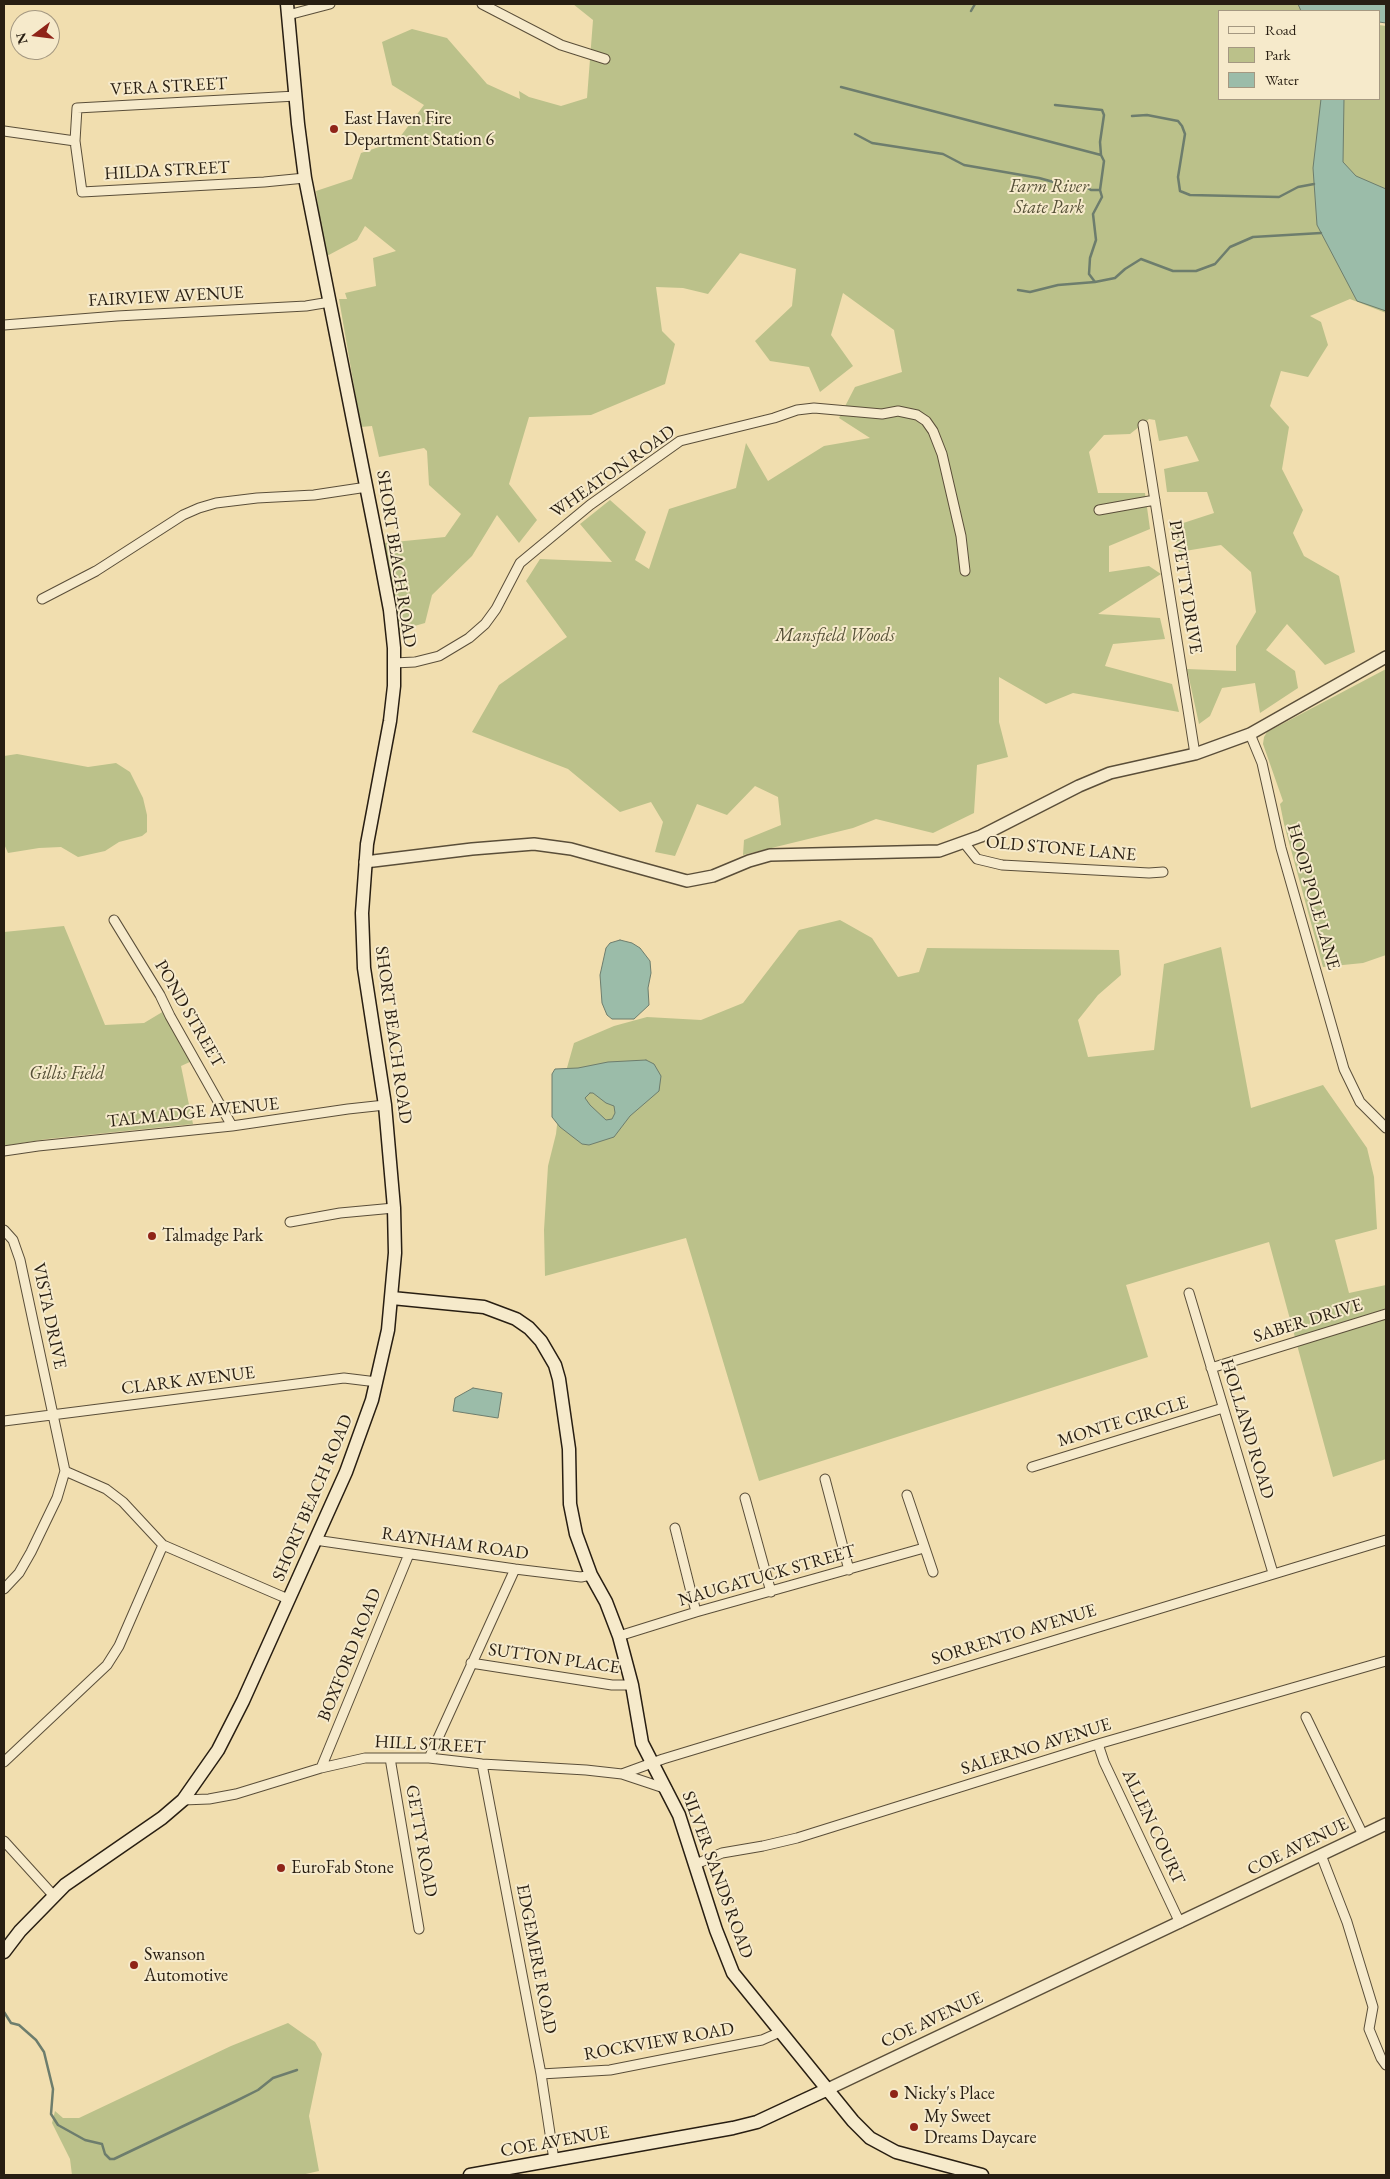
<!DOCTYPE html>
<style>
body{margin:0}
#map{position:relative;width:1390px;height:2179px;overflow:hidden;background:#f1deaf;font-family:"EB Garamond",serif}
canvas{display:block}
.frame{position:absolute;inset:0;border:5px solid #281e12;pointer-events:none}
.legend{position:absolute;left:1218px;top:10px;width:162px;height:90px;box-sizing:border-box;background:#f6eacb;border:1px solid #a49881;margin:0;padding:6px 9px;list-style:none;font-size:15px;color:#281e12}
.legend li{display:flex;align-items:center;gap:10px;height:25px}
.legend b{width:25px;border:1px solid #a49881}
.north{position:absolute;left:10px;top:10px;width:50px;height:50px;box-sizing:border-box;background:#f6eacb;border:1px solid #a49881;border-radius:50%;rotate:255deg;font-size:14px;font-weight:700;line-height:20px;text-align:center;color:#281e12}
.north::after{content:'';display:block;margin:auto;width:18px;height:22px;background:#8f2418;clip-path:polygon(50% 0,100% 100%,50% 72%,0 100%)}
</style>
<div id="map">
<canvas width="1390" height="2179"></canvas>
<div class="frame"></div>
<ul class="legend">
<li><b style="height:6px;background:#f6eacb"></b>Road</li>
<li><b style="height:14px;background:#bbc18a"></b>Park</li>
<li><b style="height:14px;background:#9bbca9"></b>Water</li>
</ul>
<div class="north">N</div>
</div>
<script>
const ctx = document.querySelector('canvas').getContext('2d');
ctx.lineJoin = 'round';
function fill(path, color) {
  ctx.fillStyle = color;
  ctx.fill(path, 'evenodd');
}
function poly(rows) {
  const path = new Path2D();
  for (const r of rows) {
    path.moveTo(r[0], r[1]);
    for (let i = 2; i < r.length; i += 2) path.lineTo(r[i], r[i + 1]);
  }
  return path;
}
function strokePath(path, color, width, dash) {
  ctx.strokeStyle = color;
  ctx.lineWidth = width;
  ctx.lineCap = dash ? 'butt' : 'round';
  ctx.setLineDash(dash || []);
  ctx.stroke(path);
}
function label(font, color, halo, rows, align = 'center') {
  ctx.font = font + ' "EB Garamond",serif';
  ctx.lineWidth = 4;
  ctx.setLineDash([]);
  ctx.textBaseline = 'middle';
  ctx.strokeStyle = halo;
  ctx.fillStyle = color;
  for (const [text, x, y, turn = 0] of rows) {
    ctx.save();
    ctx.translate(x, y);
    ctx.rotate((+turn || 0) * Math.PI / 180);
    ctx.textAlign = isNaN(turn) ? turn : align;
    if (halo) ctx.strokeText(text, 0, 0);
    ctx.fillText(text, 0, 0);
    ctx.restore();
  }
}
fill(poly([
 [573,4,1305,4,1329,11,1219,11,1219,99,1379,99,1379,25,1386,26,1386,313,1350,299,1310,316,1321,322,1328,345,1308,377,1281,371,1270,406,1289,427,1282,469,1303,510,1293,533,1304,556,1339,576,1355,652,1325,665,1287,624,1266,650,1295,671,1298,688,1260,713,1255,683,1222,688,1210,716,1199,724,1187,669,1236,671,1236,646,1256,612,1251,572,1221,545,1179,552,1171,527,1214,513,1207,492,1167,492,1164,469,1199,461,1187,436,1159,441,1155,420,1149,419,1130,434,1104,435,1089,452,1098,493,1145,493,1150,529,1109,546,1109,572,1149,566,1161,574,1098,614,1160,618,1165,639,1113,644,1105,666,1172,684,1179,712,1073,693,1046,704,999,677,999,722,1008,757,977,765,974,813,933,833,876,819,853,828,743,855,744,840,781,825,778,797,755,786,727,815,697,804,675,856,655,852,663,822,651,802,620,812,568,769,472,732,499,685,567,637,526,581,540,559,612,562,580,524,610,500,646,532,635,560,649,569,669,509,736,488,746,443,768,481,824,446,870,438,839,418,855,387,902,372,894,330,843,293,831,335,853,366,820,392,809,367,770,361,755,341,792,306,796,269,740,253,708,294,683,288,656,287,662,331,675,344,665,384,591,415,529,417,509,484,537,520,519,543,497,515,472,556,432,595,425,623,397,631,384,543,445,537,461,514,429,485,427,451,424,448,379,457,372,426,361,427,339,299,347,299,345,293,376,286,373,258,396,251,365,226,357,240,325,257,316,191,352,179,361,153,397,141,424,105,392,85,382,42,412,29,447,38,487,84,520,99,519,91,529,97,561,106,587,98,593,20],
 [1386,669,1386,955,1363,963,1323,967,1284,824,1280,804,1283,801,1263,744,1264,737,1267,732],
 [17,754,88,767,116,763,130,772,143,798,147,815,147,832,142,836,119,842,105,851,78,857,61,847,39,848,8,853,4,844,4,756],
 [840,920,872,938,898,977,919,972,927,948,1119,950,1121,975,1098,995,1078,1020,1088,1057,1154,1050,1164,964,1221,947,1251,1108,1323,1085,1367,1148,1374,1177,1377,1229,1335,1240,1349,1293,1386,1285,1386,1459,1333,1477,1269,1242,1126,1285,1148,1357,759,1481,686,1238,545,1276,544,1230,548,1166,556,1134,561,1089,574,1043,614,1026,647,1017,701,1020,743,1003,799,930],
 [64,926,105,1025,144,1023,164,1011,192,1061,181,1066,193,1124,47,1139,4,1146,4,932],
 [288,2023,315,2042,322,2054,309,2116,319,2171,301,2175,72,2175,70,2159,52,2123,55,2111,63,2118,79,2118,231,2046]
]), '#bbc18a');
const water = poly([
 [1298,4,1386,4,1386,23,1379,22,1379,11,1301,11,1298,4],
 [1321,99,1344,99,1343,162,1356,176,1386,189,1386,311,1357,301,1317,225,1313,168,1321,99],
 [620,940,632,943,640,948,650,961,651,973,648,988,649,1005,634,1019,612,1019,607,1015,602,1003,600,975,606,948,610,943,620,940],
 [646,1060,654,1064,661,1076,659,1091,630,1116,614,1137,589,1145,582,1144,560,1127,552,1117,552,1074,555,1069,578,1068,608,1062,646,1060],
 [590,1093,593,1093,606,1103,614,1106,615,1113,612,1119,606,1120,590,1105,585,1098,590,1093],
 [473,1388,502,1393,498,1418,453,1411,455,1398,473,1388]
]);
fill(water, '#9bbca9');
strokePath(water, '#6d7d6d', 1);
strokePath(poly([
 [971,11,975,4],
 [841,87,1101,155,1104,161,1100,190],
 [1055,105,1102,110,1104,115,1100,142,1101,155],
 [1132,116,1147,115,1178,121,1182,126,1185,134,1178,177,1180,191,1190,195,1279,197,1298,187,1314,184],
 [855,134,872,143,943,154,964,165,1039,178,1068,186,1083,185,1091,190,1100,190,1102,197,1093,214,1096,240,1090,258,1089,274,1095,282,1115,278,1125,269,1141,259,1173,271,1196,271,1215,264,1230,247,1253,237,1321,233],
 [1018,290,1030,292,1058,285,1095,282],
 [4,2012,11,2023,19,2025,36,2040,44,2052,53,2089,51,2114,58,2125,85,2140,102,2144,105,2154,110,2159,114,2159,236,2101,258,2090,273,2078,297,2070]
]), '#6d7d6d', 2.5);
const minor = poly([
 [482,4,561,45,605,59],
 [288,15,330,4],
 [296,96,77,108,75,141,82,192,264,182,305,178],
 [4,131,75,141],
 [4,325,117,316,306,306,330,302],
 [1143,425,1195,754],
 [1099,510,1155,500],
 [42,599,96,571,183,515,199,508,216,503,257,498,314,495,367,487],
 [394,663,415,662,439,656,469,638,485,624,496,609,520,563,590,505,680,441,774,418,797,410,814,408,882,414,898,411,917,415,926,421,933,431,942,454,961,536,965,571],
 [1250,734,1262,763,1281,848,1344,1069,1360,1102,1386,1128],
 [965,844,977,859,1002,865,1149,873,1163,872],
 [114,920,160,995,170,1016,232,1126],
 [4,1151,38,1146,232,1126,348,1109,385,1105],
 [290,1222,340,1213,394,1208],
 [4,1230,13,1240,20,1260,65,1471,106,1489,123,1502,163,1545,288,1599],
 [1189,1293,1273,1573],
 [1211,1368,1386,1314],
 [4,1421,344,1378,377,1382],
 [1032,1467,1223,1408],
 [825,1479,849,1570],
 [907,1495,933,1572],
 [745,1498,771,1592],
 [675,1528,696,1612],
 [315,1540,515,1569,581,1577,591,1575],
 [4,1589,19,1573,31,1552,57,1498,65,1471],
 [619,1636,696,1612,924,1548],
 [471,1663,612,1685,632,1685],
 [1306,1717,1363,1835],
 [1098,1744,1104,1762,1180,1923],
 [390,1758,419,1929],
 [429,1758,515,1569],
 [4,1762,107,1665,119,1646,163,1545],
 [482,1764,541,2074,554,2160],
 [321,1768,409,1554],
 [622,1774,663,1759,1386,1540],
 [183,1800,209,1799,236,1794,321,1768,365,1758,429,1758,482,1764,586,1770,622,1774,667,1789],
 [4,1841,53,1895],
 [1321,1855,1347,1922,1373,2007,1369,2029,1381,2058,1386,2065],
 [696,1864,722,1853,763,1846,797,1838,1098,1744,1386,1661],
 [541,2074,610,2070,762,2040,780,2032]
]);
const tertiary = poly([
 [365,862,472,849,534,844,571,849,687,881,713,876,749,861,770,855,939,851,981,836,1079,786,1110,773,1195,754,1250,734,1386,657],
 [828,2089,1386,1824]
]);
const secondary = poly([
 [392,1298,484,1307,516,1319,529,1328,541,1341,555,1365,559,1379,569,1449,570,1504,576,1534,591,1575,606,1602,619,1636,632,1685,642,1743,679,1815,716,1930,733,1973,853,2121,870,2138,896,2152,982,2175],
 [4,1952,20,1931,65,1885,162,1818,183,1800,218,1750,243,1701,346,1472,372,1400,388,1330,395,1253,394,1208,385,1105,364,968,362,913,367,844,390,721,394,686,394,648,390,610,376,536,305,178,298,124,287,4],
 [470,2175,733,2128,757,2122,828,2089]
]);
strokePath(minor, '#5a4e39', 11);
strokePath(tertiary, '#5a4e39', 14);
strokePath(secondary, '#281e12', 15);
strokePath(minor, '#f6eacb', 9);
strokePath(tertiary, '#f6eacb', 11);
strokePath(secondary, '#f6eacb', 12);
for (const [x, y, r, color] of [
 [334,129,5,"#8f2418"],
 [152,1236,5,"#8f2418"],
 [281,1868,5,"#8f2418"],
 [134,1965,5,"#8f2418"],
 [894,2094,5,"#8f2418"],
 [914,2127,5,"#8f2418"]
]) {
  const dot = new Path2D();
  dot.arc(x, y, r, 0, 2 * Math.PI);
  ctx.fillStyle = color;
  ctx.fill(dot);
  strokePath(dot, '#f6eacb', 2);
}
label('18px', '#281e12', '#f6eacb', [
 ["VERA STREET",169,87,-3],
 ["HILDA STREET",167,171,-3],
 ["FAIRVIEW AVENUE",166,297,-3],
 ["WHEATON ROAD",613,472,-35],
 ["SHORT BEACH ROAD",396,559,81],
 ["PEVETTY DRIVE",1185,587,81],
 ["OLD STONE LANE",1061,849,5],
 ["HOOP POLE LANE",1313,897,74],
 ["POND STREET",189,1014,60],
 ["SHORT BEACH ROAD",393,1035,82],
 ["TALMADGE AVENUE",193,1113,-6],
 ["VISTA DRIVE",49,1316,78],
 ["SABER DRIVE",1308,1321,-17],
 ["CLARK AVENUE",188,1381,-7],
 ["MONTE CIRCLE",1123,1422,-17],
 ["HOLLAND ROAD",1247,1429,73],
 ["SHORT BEACH ROAD",313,1498,-67],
 ["RAYNHAM ROAD",455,1544,8],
 ["NAUGATUCK STREET",767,1576,-16],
 ["SORRENTO AVENUE",1014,1635,-17],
 ["BOXFORD ROAD",350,1655,-68],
 ["SUTTON PLACE",554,1659,8],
 ["HILL STREET",430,1745,3],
 ["SALERNO AVENUE",1036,1747,-17],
 ["ALLEN COURT",1153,1827,65],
 ["GETTY ROAD",421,1841,80],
 ["COE AVENUE",1298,1847,-26],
 ["SILVER SANDS ROAD",717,1875,70],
 ["EDGEMERE ROAD",536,1959,79],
 ["COE AVENUE",932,2020,-25],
 ["ROCKVIEW ROAD",659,2042,-10],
 ["COE AVENUE",555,2142,-10]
]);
label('18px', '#281e12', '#f6eacb', [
 ["East Haven Fire",344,119],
 ["Department Station 6",344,140],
 ["Talmadge Park",162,1236],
 ["EuroFab Stone",291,1868],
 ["Swanson",144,1955],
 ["Automotive",144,1976],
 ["Nicky's Place",904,2094],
 ["My Sweet",924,2117],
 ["Dreams Daycare",924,2138]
], 'left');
label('italic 18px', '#544f36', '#f6eacb', [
 ["Farm River",1049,187],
 ["State Park",1049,208],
 ["Mansfield Woods",835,636],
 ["Gillis Field",67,1074]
]);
</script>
